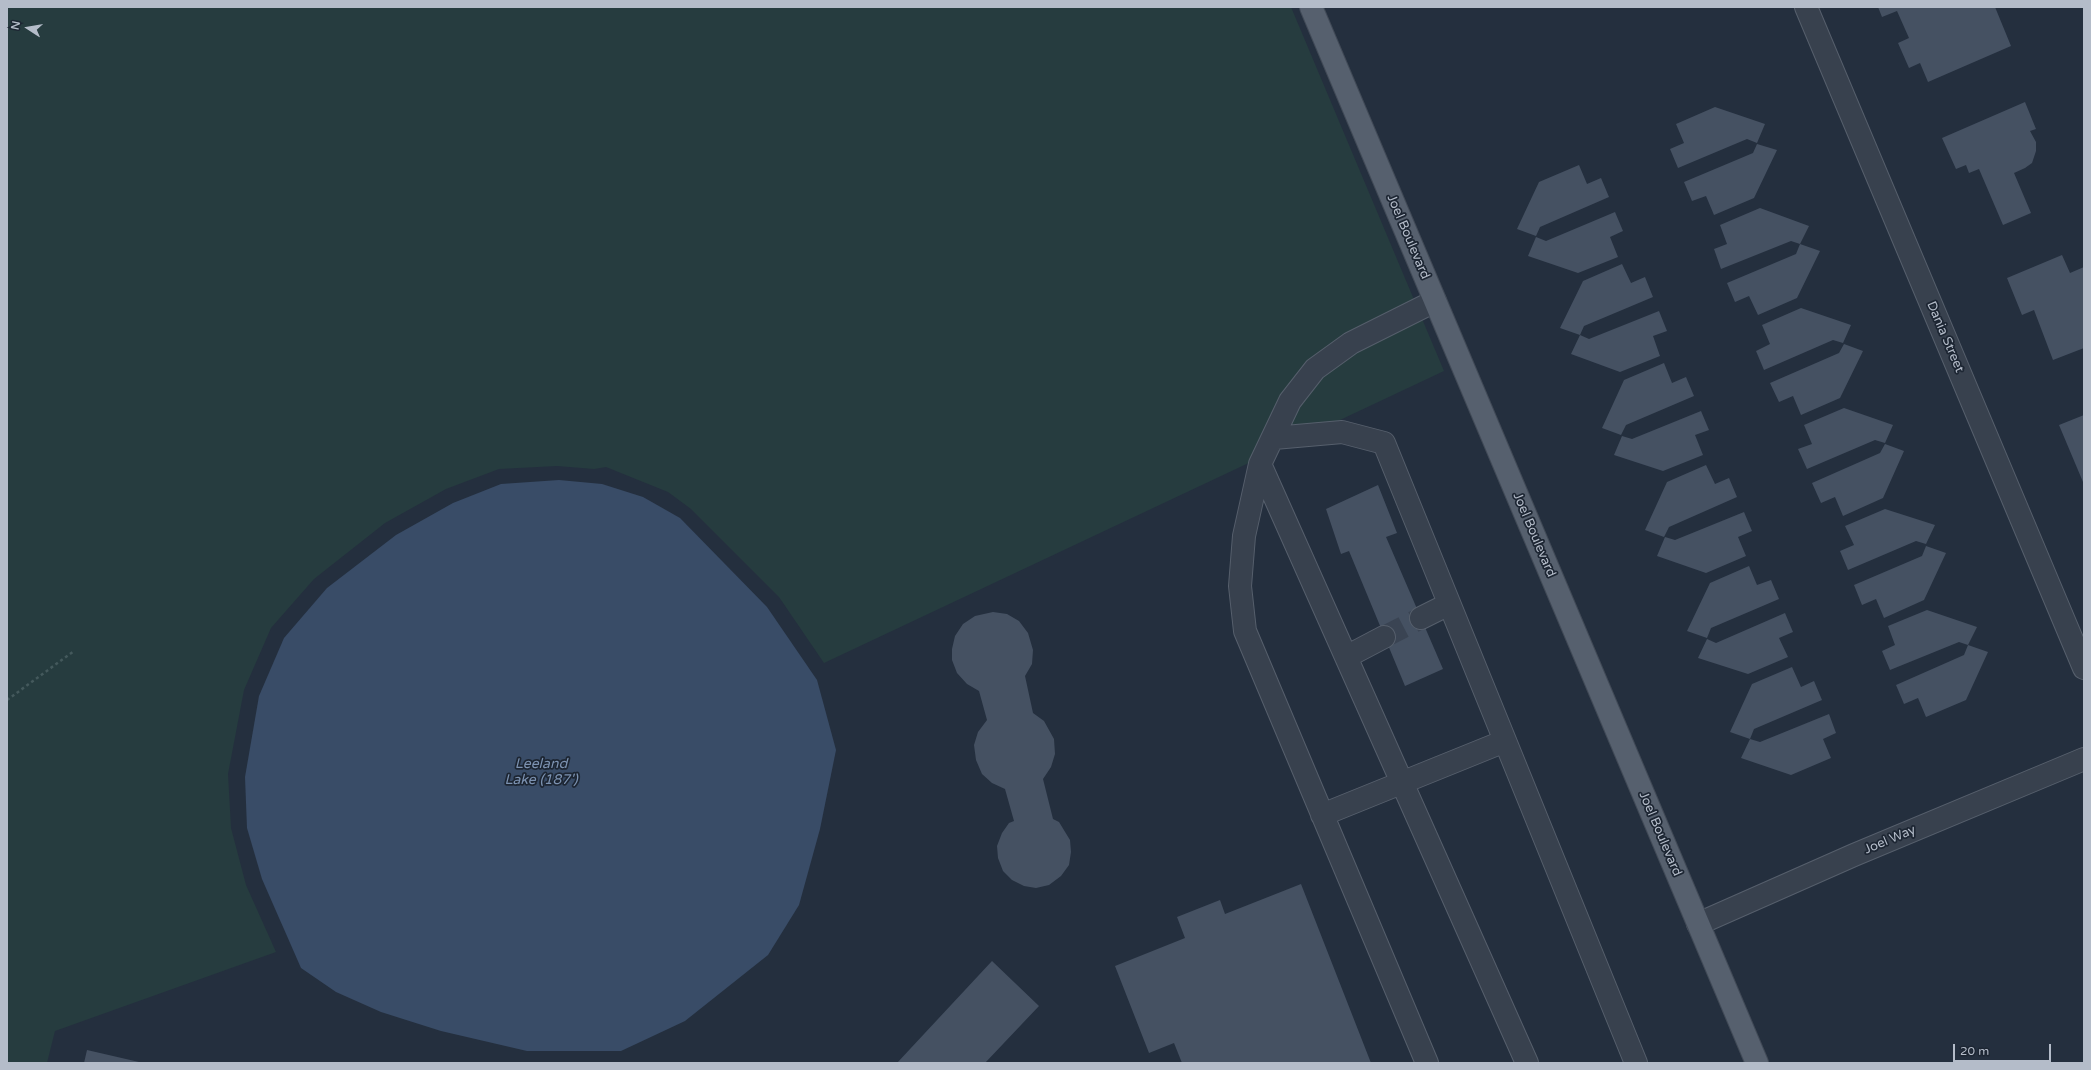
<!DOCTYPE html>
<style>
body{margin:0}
#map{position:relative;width:2091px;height:1070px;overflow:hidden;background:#242f3e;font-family:"Varela Round",sans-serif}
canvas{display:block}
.frame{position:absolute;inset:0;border:8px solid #b4bcc9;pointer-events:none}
.north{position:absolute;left:8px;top:8px;width:40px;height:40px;-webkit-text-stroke:3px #1d2633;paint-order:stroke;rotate:282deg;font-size:11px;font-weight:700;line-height:16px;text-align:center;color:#b4bcc9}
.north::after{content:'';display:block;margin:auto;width:14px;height:18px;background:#b4bcc9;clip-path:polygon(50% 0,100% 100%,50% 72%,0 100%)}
.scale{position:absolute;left:1953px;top:1044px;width:98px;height:18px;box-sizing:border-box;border:2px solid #b4bcc9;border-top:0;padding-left:5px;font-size:12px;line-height:14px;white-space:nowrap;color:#b4bcc9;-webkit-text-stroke:3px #1d2633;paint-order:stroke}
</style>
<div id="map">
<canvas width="2091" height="1070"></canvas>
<div class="frame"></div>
<div class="north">N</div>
<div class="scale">20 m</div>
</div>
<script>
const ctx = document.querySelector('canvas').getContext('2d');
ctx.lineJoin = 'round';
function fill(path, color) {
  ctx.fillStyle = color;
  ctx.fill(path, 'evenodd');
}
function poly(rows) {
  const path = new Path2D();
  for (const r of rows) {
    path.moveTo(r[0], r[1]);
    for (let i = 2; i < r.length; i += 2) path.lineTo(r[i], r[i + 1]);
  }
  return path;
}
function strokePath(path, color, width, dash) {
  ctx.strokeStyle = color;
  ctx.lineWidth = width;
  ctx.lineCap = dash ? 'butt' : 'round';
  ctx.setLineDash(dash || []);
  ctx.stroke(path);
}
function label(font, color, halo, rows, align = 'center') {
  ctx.font = font + ' "Varela Round",sans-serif';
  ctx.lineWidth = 3.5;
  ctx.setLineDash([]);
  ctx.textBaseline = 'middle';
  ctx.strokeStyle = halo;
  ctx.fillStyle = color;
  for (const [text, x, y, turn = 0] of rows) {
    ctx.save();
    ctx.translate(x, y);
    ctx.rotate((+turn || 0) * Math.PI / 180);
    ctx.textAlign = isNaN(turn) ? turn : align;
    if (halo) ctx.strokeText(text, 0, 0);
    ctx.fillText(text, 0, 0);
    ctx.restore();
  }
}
fill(poly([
 [7,7,1291,7,1444,371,824,663,779,597,691,509,668,492,606,467,594,469,557,466,499,469,446,489,385,523,314,579,271,628,244,690,228,774,231,828,246,885,276,952,55,1031,47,1063,7,1063]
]), '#263c3f');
fill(poly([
 [559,480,602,484,643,497,680,518,767,607,817,680,836,750,820,829,799,905,768,955,685,1021,621,1051,527,1051,441,1031,381,1012,336,992,301,968,262,879,247,828,245,777,259,696,284,638,327,588,396,535,453,503,501,484]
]), '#394c67');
fill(poly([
 [1878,7,1995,7,2011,46,1928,82,1920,63,1909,68,1898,43,1909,38,1897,11,1882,17],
 [2025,102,2036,129,2030,131,2036,142,2036,151,2032,163,2025,168,2014,173,2031,213,2003,225,1979,169,1969,173,1966,165,1956,169,1942,138],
 [1715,107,1765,124,1757,143,1747,139,1678,168,1670,149,1684,143,1676,124],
 [1757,144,1777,150,1754,198,1714,215,1706,196,1692,201,1684,182,1753,153],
 [1579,165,1587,184,1601,178,1609,197,1540,227,1536,236,1517,229,1539,182],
 [1760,208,1809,226,1800,244,1791,241,1721,269,1714,249,1727,244,1720,225],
 [1615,212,1623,231,1610,237,1618,257,1578,273,1528,256,1536,237,1546,241],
 [1800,244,1820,251,1797,298,1758,315,1749,296,1735,302,1727,283,1796,254],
 [2062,255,2070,273,2084,267,2084,348,2053,360,2034,310,2022,315,2007,278],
 [1622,264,1631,283,1645,277,1653,297,1584,326,1580,335,1560,328,1583,281],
 [1801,308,1851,325,1843,343,1833,340,1764,370,1756,351,1770,344,1762,325],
 [1659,311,1667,331,1653,336,1660,356,1620,372,1571,354,1580,335,1589,339],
 [1844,344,1863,351,1840,398,1801,415,1793,396,1779,402,1770,383,1839,353],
 [1664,363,1672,383,1686,377,1694,396,1626,425,1621,435,1602,428,1624,380],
 [1844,408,1893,425,1885,443,1875,440,1807,469,1798,449,1812,444,1804,425],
 [1701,411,1709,430,1695,435,1703,455,1663,471,1614,455,1622,436,1632,439],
 [2084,415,2084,481,2083,482,2059,425],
 [1885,444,1904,451,1883,498,1843,516,1835,497,1821,503,1812,483,1880,453],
 [1706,465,1715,484,1729,478,1737,497,1669,527,1664,537,1645,530,1667,482],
 [1378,485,1397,533,1386,537,1443,669,1405,686,1349,551,1341,554,1326,509],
 [1885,509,1935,525,1926,544,1916,541,1848,570,1840,551,1854,545,1845,526],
 [1744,512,1752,531,1738,537,1746,556,1706,573,1657,556,1665,537,1675,540],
 [1926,546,1946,553,1924,600,1884,618,1876,599,1862,605,1854,585,1922,556],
 [1749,566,1757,585,1771,580,1779,599,1711,628,1707,638,1687,631,1710,583],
 [1927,610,1977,627,1968,645,1959,642,1890,670,1882,651,1895,645,1888,626],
 [993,612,1007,614,1019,621,1028,633,1033,650,1032,664,1025,676,1033,713,1044,721,1054,739,1055,754,1051,767,1043,779,1053,819,1059,822,1070,840,1071,852,1069,865,1061,876,1049,885,1036,888,1024,886,1012,880,1003,871,998,858,997,846,1002,833,1009,823,1014,821,1005,789,992,783,982,774,976,760,974,745,978,732,987,720,979,691,967,684,957,673,952,660,952,649,955,636,963,624,975,616],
 [1785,613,1793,632,1779,638,1788,657,1748,674,1698,658,1707,639,1716,643],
 [1968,645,1988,652,1966,700,1926,717,1918,698,1904,704,1896,685,1964,655],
 [1792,667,1801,687,1814,681,1822,700,1754,729,1750,739,1730,732,1752,684],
 [1829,714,1836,733,1823,739,1831,758,1791,775,1741,758,1750,739,1760,742],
 [1301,884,1371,1063,1182,1063,1174,1043,1149,1053,1115,966,1185,938,1177,917,1220,900,1225,914],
 [992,961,1039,1006,985,1063,897,1063],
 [87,1050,139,1062,139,1063,84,1063]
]), '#455162');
strokePath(poly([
 [1384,637,1421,618]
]), '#3a4453', 22, [22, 11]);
const minor = poly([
 [1806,7,2084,668],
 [1274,438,1342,432,1384,443,1636,1063],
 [1260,464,1527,1063],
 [1421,618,1449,604],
 [1346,657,1384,637],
 [1322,815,1505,741],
 [1698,924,1854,855,2084,759],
 [1427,1063,1245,631,1240,586,1244,536,1260,464,1290,401,1315,369,1351,343,1435,301]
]);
const major = poly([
 [1311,7,1757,1063]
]);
strokePath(minor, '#565f6c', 24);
strokePath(major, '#414a57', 24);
strokePath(poly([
 [7,700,74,651]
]), '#44595c', 2.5, [3, 3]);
strokePath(minor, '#38414e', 22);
strokePath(major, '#56606e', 22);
label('13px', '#b4bcc9', '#1d2633', [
 ["Joel Boulevard",1408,237,67],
 ["Dania Street",1945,337,67],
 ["Joel Boulevard",1534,535,67],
 ["Joel Boulevard",1660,834,67],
 ["Joel Way",1890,840,-23]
]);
label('italic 14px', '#7c92b1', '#1d2633', [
 ["Leeland",541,764],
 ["Lake (187')",541,780]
]);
</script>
